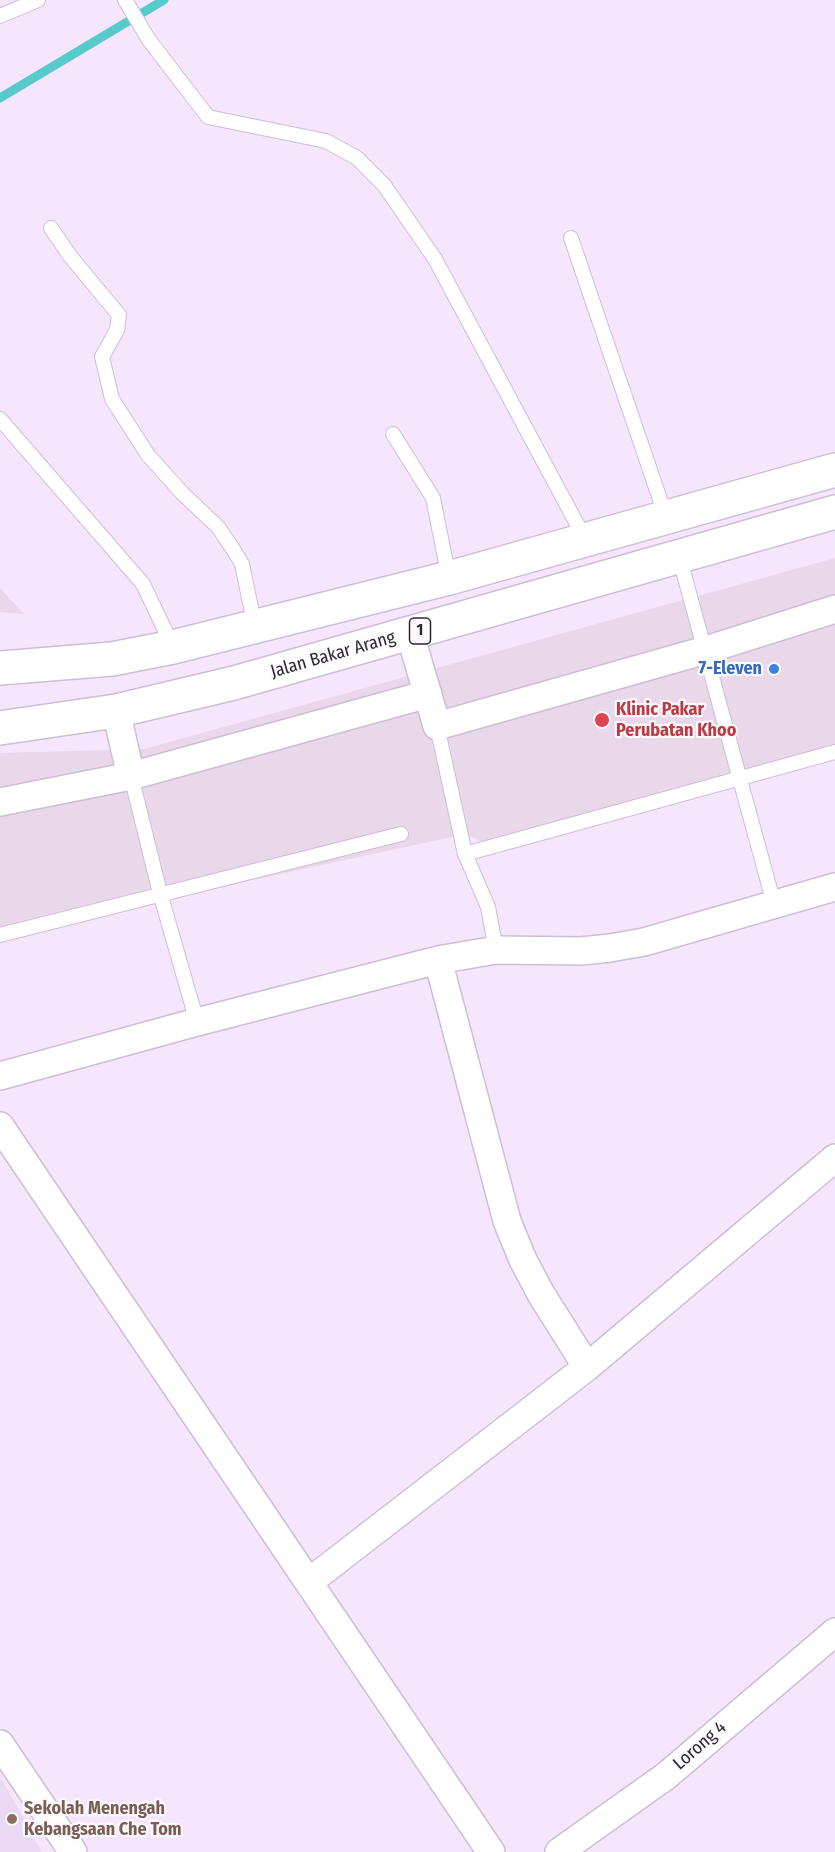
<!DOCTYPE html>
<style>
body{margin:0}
canvas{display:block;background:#f5e6fd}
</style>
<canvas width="835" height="1852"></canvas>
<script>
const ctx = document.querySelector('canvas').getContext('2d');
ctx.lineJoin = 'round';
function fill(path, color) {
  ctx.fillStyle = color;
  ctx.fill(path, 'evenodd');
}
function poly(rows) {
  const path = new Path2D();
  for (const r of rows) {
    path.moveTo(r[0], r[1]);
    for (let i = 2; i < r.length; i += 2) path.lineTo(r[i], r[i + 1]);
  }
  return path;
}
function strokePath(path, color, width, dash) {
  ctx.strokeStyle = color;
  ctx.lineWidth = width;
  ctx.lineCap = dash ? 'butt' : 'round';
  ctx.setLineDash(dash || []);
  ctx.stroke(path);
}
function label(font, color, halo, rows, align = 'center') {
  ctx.font = font + ' "Fira Sans Condensed",sans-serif';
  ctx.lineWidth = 4.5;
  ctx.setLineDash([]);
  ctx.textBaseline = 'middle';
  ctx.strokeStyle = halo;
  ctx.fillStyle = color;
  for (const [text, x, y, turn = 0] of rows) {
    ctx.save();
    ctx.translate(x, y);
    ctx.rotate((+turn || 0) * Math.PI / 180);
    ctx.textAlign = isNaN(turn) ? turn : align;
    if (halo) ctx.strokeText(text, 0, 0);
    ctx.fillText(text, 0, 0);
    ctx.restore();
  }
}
fill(poly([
 [835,558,835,754,497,849,465,834,0,935,0,753,144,749],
 [0,587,0,588,24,614,0,612]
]), '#e9d8ea');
fill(poly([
 [0,1777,6,1787,42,1852,0,1852]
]), '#ebd8f5');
strokePath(poly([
 [0,98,164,0]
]), '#57cacb', 9);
const lane = poly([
 [125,0,149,40,208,117,326,141,357,158,384,185,435,259,585,539],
 [0,16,38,0],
 [51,228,70,256,119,315,117,330,102,357,112,399,148,455,182,493,218,527,233,549,242,564,255,627],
 [571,238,666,517],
 [0,419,143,584,173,647],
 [393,434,433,498,449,578],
 [679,556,774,904],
 [437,726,465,854,488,907,496,950],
 [131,776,160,893,197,1022],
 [465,854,835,752],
 [0,935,401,834]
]);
const street = poly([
 [410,634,437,726,706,650,835,609],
 [116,711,131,776],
 [0,802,131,776,428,694],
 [438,960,507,1221,523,1260,541,1294,587,1367],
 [0,1076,197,1022,438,960,496,950,581,951,610,948,644,942,835,887],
 [0,1126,491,1852],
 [309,1582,587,1367,835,1158],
 [0,1744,73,1852],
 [559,1852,666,1776,835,1632]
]);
const primary = poly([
 [0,668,112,659,173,647,449,578,835,470],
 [0,728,116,711,234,683,835,512]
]);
strokePath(lane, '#cdbed5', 16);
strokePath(street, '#cdbed5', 30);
strokePath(primary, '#cdbed5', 36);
strokePath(lane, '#fff', 14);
strokePath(street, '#fff', 27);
strokePath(primary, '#fff', 33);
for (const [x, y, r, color] of [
 [774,669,6,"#3f7fe0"],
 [602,720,8,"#e0444e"],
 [12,1819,6,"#8d6e63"]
]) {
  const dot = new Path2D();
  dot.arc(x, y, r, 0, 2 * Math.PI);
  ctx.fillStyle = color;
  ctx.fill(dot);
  strokePath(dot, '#fcf8fd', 2);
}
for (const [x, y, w] of [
 [420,631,21]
]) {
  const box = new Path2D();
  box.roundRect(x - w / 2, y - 13, w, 26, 4.5);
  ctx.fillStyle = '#fcf8fd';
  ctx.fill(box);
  strokePath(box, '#2d2830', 1.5);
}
label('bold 16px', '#2d2830', null, [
 ["1",420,631]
]);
label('18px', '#2d2830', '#fcf8fd', [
 ["Jalan Bakar Arang",333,655,-16],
 ["Lorong 4",700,1746,-41]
]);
label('bold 18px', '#366cbe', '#fcf8fd', [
 ["7-Eleven",762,669]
], 'right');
label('bold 18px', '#be3a42', '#fcf8fd', [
 ["Klinic Pakar",616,710],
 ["Perubatan Khoo",616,731]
], 'left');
label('bold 18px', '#785e54', '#fcf8fd', [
 ["Sekolah Menengah",24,1809],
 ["Kebangsaan Che Tom",24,1830]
], 'left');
</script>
